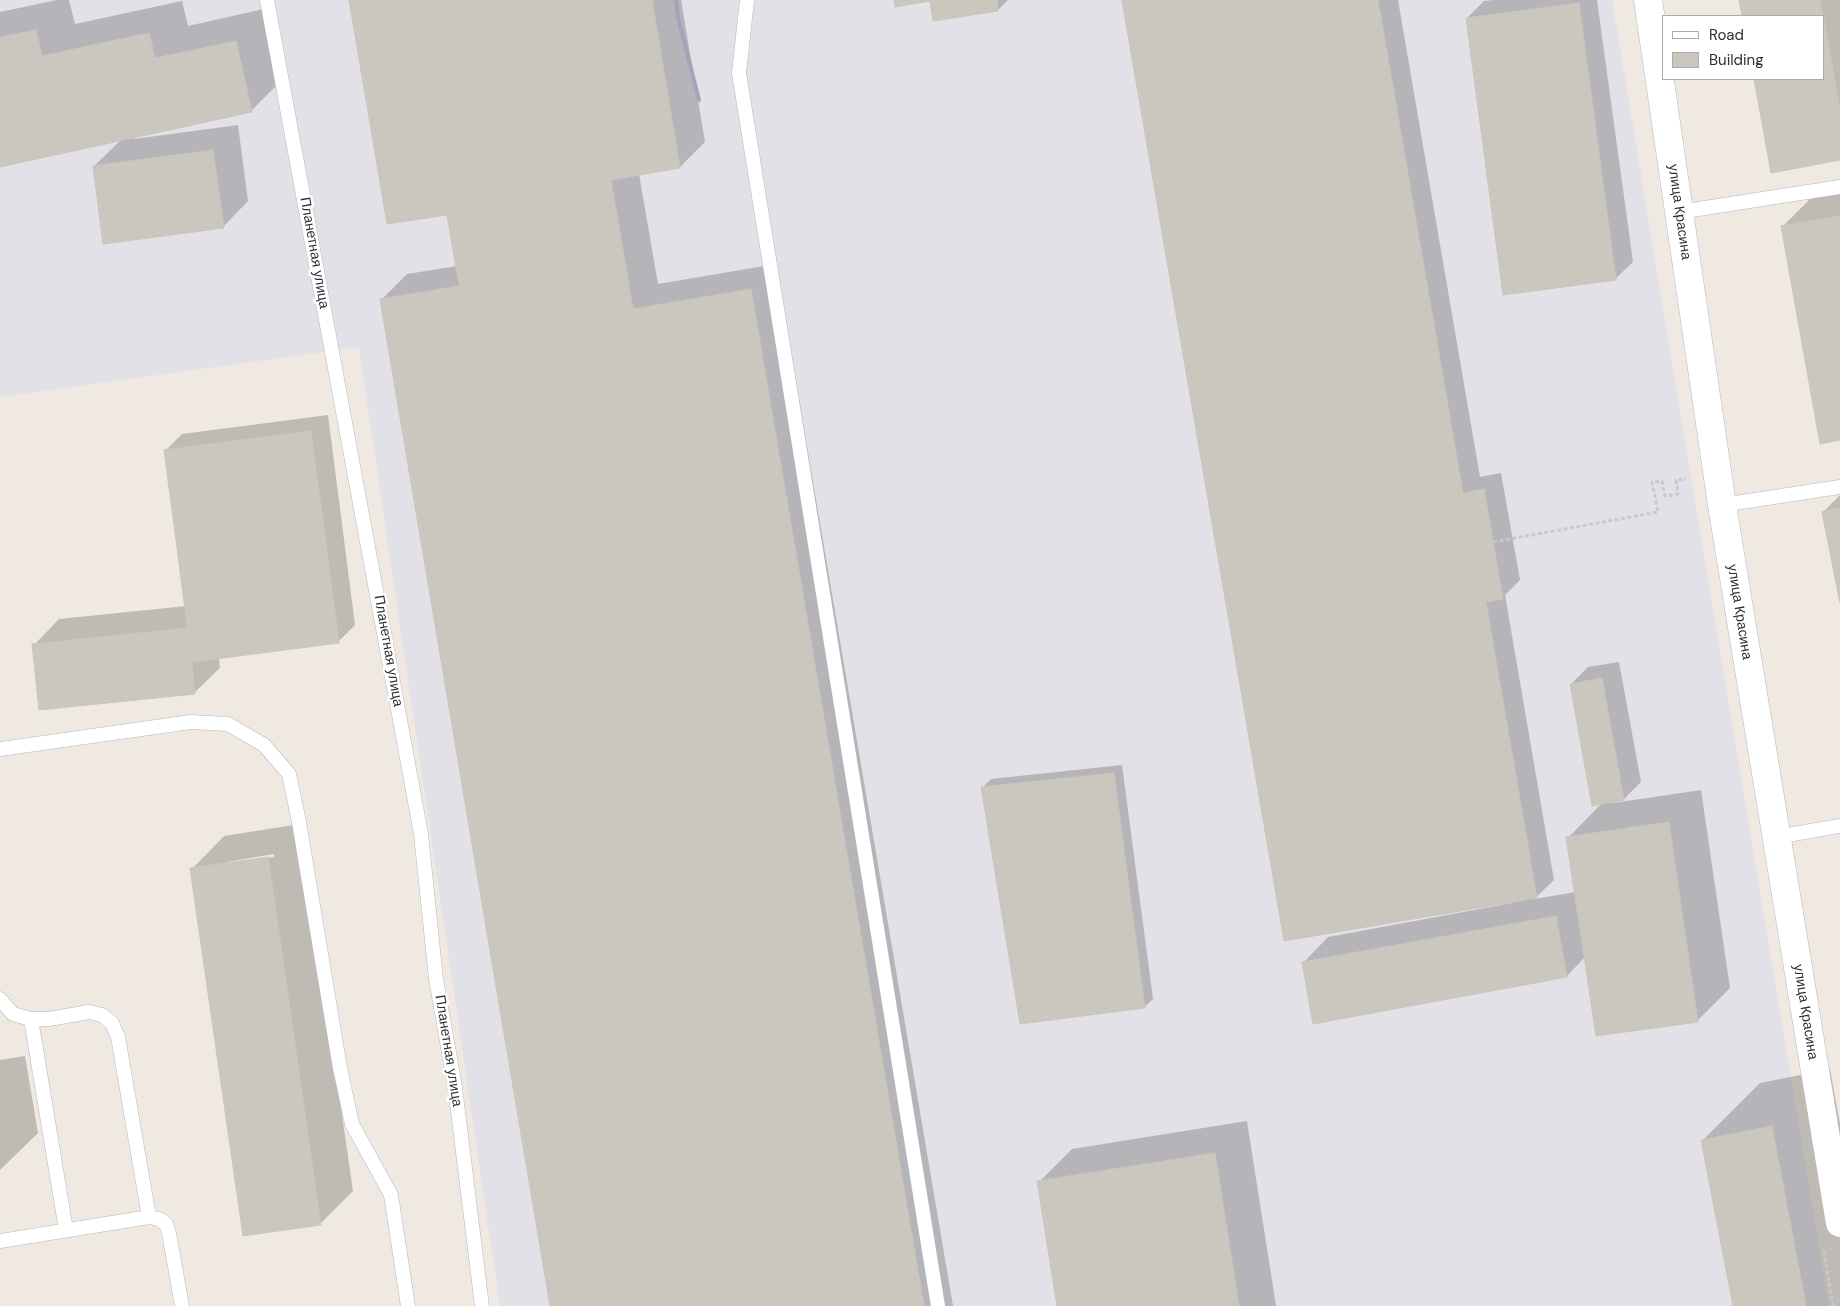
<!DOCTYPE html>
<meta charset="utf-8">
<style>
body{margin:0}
#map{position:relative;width:1840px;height:1306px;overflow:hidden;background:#efe9e1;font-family:"DM Sans",sans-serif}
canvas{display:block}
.legend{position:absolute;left:1662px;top:15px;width:162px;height:65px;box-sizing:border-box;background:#fff;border:1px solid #ababab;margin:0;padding:6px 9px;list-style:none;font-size:15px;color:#2e2e2e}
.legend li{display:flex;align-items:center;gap:10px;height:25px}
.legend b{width:25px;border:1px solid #ababab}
</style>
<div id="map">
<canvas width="1840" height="1306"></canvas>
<ul class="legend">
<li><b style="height:6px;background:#fff"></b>Road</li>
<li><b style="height:14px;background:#cbc7bf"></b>Building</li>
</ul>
</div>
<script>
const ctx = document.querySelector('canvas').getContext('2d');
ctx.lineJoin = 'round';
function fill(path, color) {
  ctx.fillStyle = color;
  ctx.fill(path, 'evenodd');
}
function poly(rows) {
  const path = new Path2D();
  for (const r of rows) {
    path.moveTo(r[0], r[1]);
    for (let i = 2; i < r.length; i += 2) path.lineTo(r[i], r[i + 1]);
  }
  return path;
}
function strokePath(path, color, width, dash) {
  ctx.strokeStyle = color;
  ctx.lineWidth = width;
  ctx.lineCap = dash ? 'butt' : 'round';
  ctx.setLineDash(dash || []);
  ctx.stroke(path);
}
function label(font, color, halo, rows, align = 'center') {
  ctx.font = font + ' "DM Sans",sans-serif';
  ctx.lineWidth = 5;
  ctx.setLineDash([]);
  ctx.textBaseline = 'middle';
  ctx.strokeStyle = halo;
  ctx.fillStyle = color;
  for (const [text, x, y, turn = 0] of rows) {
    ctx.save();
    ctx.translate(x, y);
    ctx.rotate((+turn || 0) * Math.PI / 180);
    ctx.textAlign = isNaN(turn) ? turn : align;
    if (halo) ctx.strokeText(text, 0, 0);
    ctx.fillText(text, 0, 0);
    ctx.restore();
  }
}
fill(poly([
 [0,0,1612,0,1829,1306,500,1306,359,347,0,397]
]), '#e3e1e8');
fill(poly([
 [57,0,69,0,75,24,182,1,188,26,268,8,284,78,251,111,134,137,134,139,238,125,248,201,223,227,94,166,121,140,0,166,0,12],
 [350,0,681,0,705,142,680,167,639,174,658,284,776,264,953,1306,552,1306,381,300,407,274,457,266,448,213],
 [895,0,1008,0,998,10,932,0],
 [1123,0,1398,0,1480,477,1501,473,1520,580,1505,595,1554,880,1534,899,1576,892,1568,838,1603,802,1571,684,1588,667,1619,662,1641,782,1624,799,1613,801,1613,803,1701,790,1730,988,1697,1021,1585,957,1567,976,1303,963,1328,937,1512,903,1512,901],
 [1493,0,1597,0,1633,262,1615,279,1467,18,1484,1],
 [1740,0,1840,0,1840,158,1772,171,1755,79,1824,79,1824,16,1743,16],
 [1840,189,1840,439,1782,227,1815,194],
 [328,415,355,625,338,642,219,657,220,668,194,693,34,645,59,619,186,606,165,451,182,434],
 [1840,495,1840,596,1823,512],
 [1122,765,1153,999,1144,1007,982,788,991,779],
 [300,824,353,1191,320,1224,192,869,224,836],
 [274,854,274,857,227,864,227,862],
 [25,1056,38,1133,0,1170,0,1060],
 [1830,1069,1840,1124,1840,1306,1735,1306,1703,1140,1760,1083],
 [1247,1121,1276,1306,1058,1306,1039,1182,1072,1149]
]), '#0003');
const building = poly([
 [349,0,652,0,680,168,611,180,633,309,751,289,924,1306,550,1306,380,299,459,286,447,215,387,224,349,0],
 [894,0,997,0,998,11,933,21,930,1,895,7,894,0],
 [1122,0,1378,0,1463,493,1484,489,1503,599,1486,602,1537,898,1284,941,1122,0],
 [1739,0,1820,0,1823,16,1742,16,1739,0],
 [1579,3,1616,280,1503,295,1466,18,1579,3],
 [1824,20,1840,109,1840,160,1771,173,1754,79,1824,79,1824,20],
 [36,30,42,56,149,33,155,58,236,41,252,112,0,167,0,37,36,30],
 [213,150,224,228,103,244,93,166,213,150],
 [1840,216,1840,440,1820,444,1781,226,1840,216],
 [311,431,339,643,192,662,164,450,311,431],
 [1840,508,1840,603,1822,512,1840,508],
 [188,628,195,694,39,710,32,644,188,628],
 [1602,678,1624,800,1592,806,1570,684,1602,678],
 [1114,773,1145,1008,1020,1024,981,787,1114,773],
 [1669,822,1698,1022,1596,1036,1566,837,1669,822],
 [268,857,321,1225,243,1236,190,868,268,857],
 [1556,916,1567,977,1313,1024,1302,962,1556,916],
 [1772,1126,1806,1306,1733,1306,1701,1140,1772,1126],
 [1215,1153,1239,1306,1057,1306,1037,1181,1215,1153]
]);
fill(building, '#cbc7bf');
strokePath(building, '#cbc5ba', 1);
const lane = poly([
 [267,0,421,834,436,979,455,1087,482,1306],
 [747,0,739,73,938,1306],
 [1679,212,1840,187],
 [1722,505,1840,487],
 [0,749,191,722,228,724,264,745,289,774,299,822,340,1068,352,1124,391,1195,408,1306],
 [1776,837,1840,826],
 [0,999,13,1014,31,1019,49,1019,89,1012,102,1015,112,1023,118,1037,149,1217],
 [31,1019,66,1230],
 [0,1241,149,1217,159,1219,166,1224,169,1233,182,1306]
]);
const secondary = poly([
 [1648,0,1722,505,1840,1223]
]);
strokePath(lane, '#b4b7c1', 15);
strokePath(secondary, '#b4b7c1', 29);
strokePath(poly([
 [1493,542,1658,512,1652,482,1662,481,1665,496,1678,494,1676,480,1686,479],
 [1824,1251,1833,1306]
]), '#c9c9c9', 3, [4, 2.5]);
strokePath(lane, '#fff', 14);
strokePath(secondary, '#fff', 28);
strokePath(poly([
 [676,0,678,17,699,100]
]), '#a3a6b8', 4);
label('14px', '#2e2e2e', '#fff', [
 ["улица Красина",1679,212,82],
 ["Планетная улица",314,253,80],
 ["улица Красина",1739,612,81],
 ["Планетная улица",388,651,80],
 ["улица Красина",1805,1012,81],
 ["Планетная улица",448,1051,81]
]);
</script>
